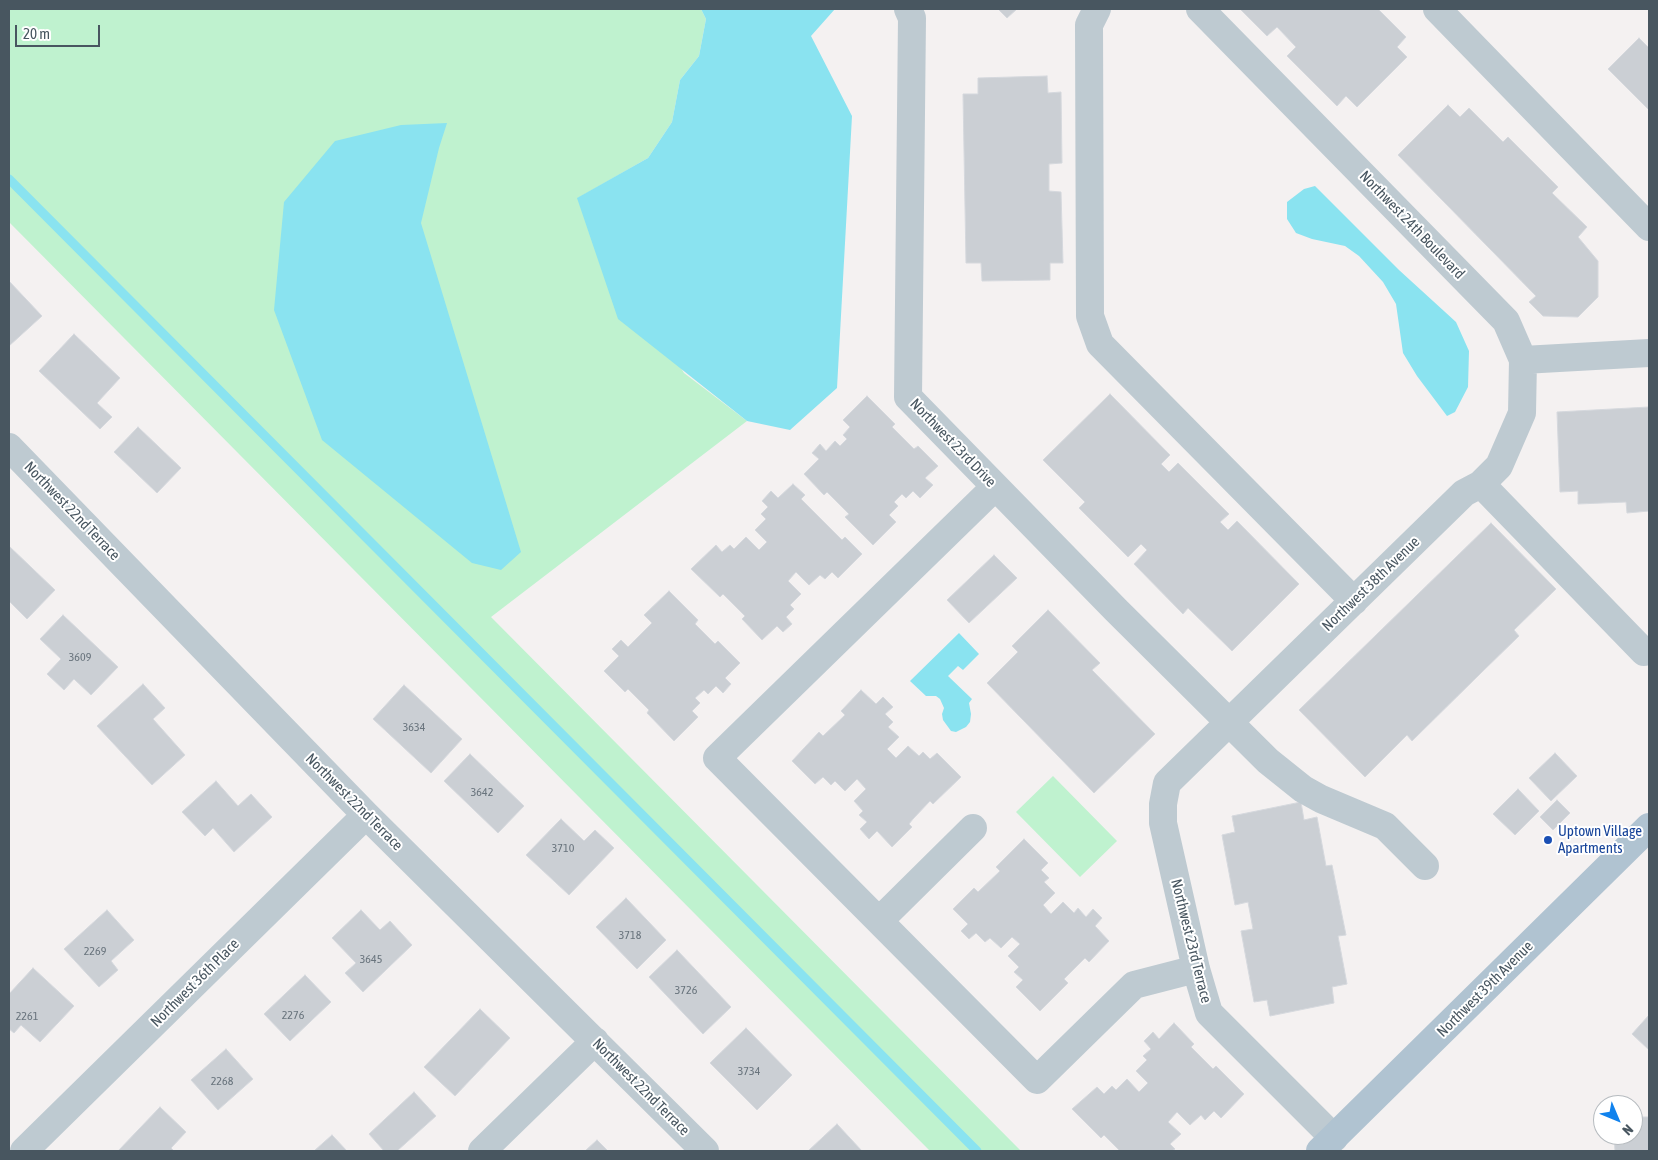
<!DOCTYPE html>
<style>
body{margin:0}
#map{position:relative;width:1658px;height:1160px;overflow:hidden;background:#f4f1f1;font-family:"Asap Condensed",sans-serif}
canvas{display:block}
.frame{position:absolute;inset:0;border:10px solid #485660;pointer-events:none}
.north{position:absolute;left:1593px;top:1095px;width:50px;height:50px;box-sizing:border-box;background:#fff;border:1px solid #b6bbbf;border-radius:50%;rotate:135deg;font-size:14px;font-weight:700;line-height:20px;text-align:center;color:#485660}
.north::after{content:'';display:block;margin:auto;width:18px;height:22px;background:#1182ed;clip-path:polygon(50% 0,100% 100%,50% 72%,0 100%)}
.scale{position:absolute;left:15px;top:25px;width:85px;height:22px;box-sizing:border-box;border:2px solid #485660;border-top:0;padding-left:6px;font-size:15px;line-height:18px;white-space:nowrap;color:#485660;-webkit-text-stroke:4px #fff;paint-order:stroke}
</style>
<div id="map">
<canvas width="1658" height="1160"></canvas>
<div class="frame"></div>
<div class="north">N</div>
<div class="scale">20 m</div>
</div>
<script>
const ctx = document.querySelector('canvas').getContext('2d');
ctx.lineJoin = 'round';
function fill(path, color) {
  ctx.fillStyle = color;
  ctx.fill(path, 'evenodd');
}
function poly(rows) {
  const path = new Path2D();
  for (const r of rows) {
    path.moveTo(r[0], r[1]);
    for (let i = 2; i < r.length; i += 2) path.lineTo(r[i], r[i + 1]);
  }
  return path;
}
function strokePath(path, color, width, dash) {
  ctx.strokeStyle = color;
  ctx.lineWidth = width;
  ctx.lineCap = dash ? 'butt' : 'round';
  ctx.setLineDash(dash || []);
  ctx.stroke(path);
}
function label(font, color, halo, rows, align = 'center') {
  ctx.font = font + ' "Asap Condensed",sans-serif';
  ctx.lineWidth = 4;
  ctx.setLineDash([]);
  ctx.textBaseline = 'middle';
  ctx.strokeStyle = halo;
  ctx.fillStyle = color;
  for (const [text, x, y, turn = 0] of rows) {
    ctx.save();
    ctx.translate(x, y);
    ctx.rotate((+turn || 0) * Math.PI / 180);
    ctx.textAlign = isNaN(turn) ? turn : align;
    if (halo) ctx.strokeText(text, 0, 0);
    ctx.fillText(text, 0, 0);
    ctx.restore();
  }
}
fill(poly([
 [9,9,701,9,706,19,699,56,680,80,672,122,648,158,578,198,684,373,747,421,491,617,1021,1151,930,1151,9,222],
 [1053,776,1117,841,1080,877,1016,812]
]), '#bff2cf');
fill(poly([
 [701,9,835,9,811,36,852,116,837,388,790,430,747,421,618,319,577,198,648,158,672,122,680,80,699,56,706,19],
 [447,123,439,148,421,223,521,552,501,570,472,563,322,440,274,310,284,202,335,141,401,125],
 [1315,186,1399,270,1456,322,1469,351,1468,387,1455,412,1447,416,1417,376,1403,353,1396,304,1383,282,1359,256,1345,246,1312,239,1296,233,1287,219,1287,202,1304,189],
 [959,633,979,654,963,670,958,666,948,676,972,699,969,703,971,714,970,722,966,727,956,732,951,731,943,720,942,714,944,708,940,699,936,696,926,696,910,681]
]), '#8ae3f0');
strokePath(poly([
 [9,179,977,1151]
]), '#8ae3f0', 9);
const building = poly([
 [998,9,1017,9,1007,18,998,9],
 [1240,9,1378,9,1406,37,1397,47,1407,57,1357,107,1346,96,1337,106,1287,56,1296,47,1277,27,1267,36,1240,9],
 [1639,38,1649,48,1649,110,1608,69,1639,38],
 [1047,76,1048,93,1061,92,1062,163,1049,164,1049,191,1061,192,1063,263,1050,263,1050,280,982,281,981,263,966,263,963,94,978,94,978,78,1047,76],
 [1448,105,1460,117,1469,108,1503,142,1508,137,1558,187,1552,193,1587,227,1578,237,1598,261,1598,297,1578,317,1543,316,1529,302,1536,296,1398,155,1448,105],
 [9,281,42,316,9,346,9,281],
 [74,334,120,378,97,403,112,417,100,429,39,371,74,334],
 [1110,394,1170,455,1161,464,1169,472,1178,463,1229,514,1220,522,1228,530,1237,521,1299,584,1232,651,1188,608,1183,614,1134,564,1147,550,1141,544,1128,557,1079,508,1085,502,1043,460,1110,394],
 [867,396,895,424,892,427,914,449,918,446,938,466,925,478,933,485,920,498,913,491,906,498,902,494,894,502,898,506,889,515,896,522,873,545,845,517,849,514,827,492,824,495,804,474,819,459,812,453,820,444,826,451,835,441,840,446,847,439,843,435,850,427,843,420,867,396],
 [1649,407,1649,511,1627,513,1626,502,1578,504,1578,491,1560,492,1557,412,1649,407],
 [138,427,181,468,157,493,114,452,138,427],
 [793,484,805,495,801,499,842,540,845,537,862,554,838,578,832,572,825,579,820,575,809,585,796,572,788,581,801,594,790,605,794,609,786,617,792,624,783,632,777,626,762,640,742,619,745,616,723,594,720,597,691,569,716,545,722,552,730,545,734,549,746,537,759,550,767,542,755,530,766,519,761,514,768,507,762,501,771,491,778,498,793,484],
 [1491,523,1556,589,1514,630,1519,636,1481,673,1412,741,1407,735,1365,777,1299,710,1491,523],
 [9,546,55,590,27,619,9,601,9,546],
 [994,555,1017,578,969,623,947,600,994,555],
 [669,591,698,620,695,624,715,644,718,641,740,663,725,678,731,684,723,693,716,686,708,694,704,690,695,698,700,703,692,711,698,717,674,741,647,713,649,710,628,689,625,692,604,671,619,656,612,649,621,640,628,647,652,623,644,615,669,591],
 [1048,610,1100,663,1092,670,1155,734,1094,793,987,683,1018,652,1012,646,1048,610],
 [63,615,118,667,91,695,74,679,64,690,47,674,61,659,40,639,63,615],
 [143,684,165,708,153,719,185,755,152,785,97,726,143,684],
 [404,685,462,739,431,773,373,719,404,685],
 [861,690,876,704,883,697,893,707,885,714,893,722,888,727,899,737,887,749,896,758,908,746,919,756,923,752,930,759,937,753,961,777,933,804,930,801,913,819,909,824,912,827,892,847,877,831,869,839,860,829,867,822,859,815,863,811,854,801,866,789,857,779,845,791,835,781,831,785,823,777,815,784,792,761,819,732,823,736,845,715,841,711,861,690],
 [1555,753,1577,776,1551,801,1529,778,1555,753],
 [470,754,524,806,498,833,444,781,470,754],
 [216,781,238,806,251,794,272,817,234,852,213,828,205,836,182,812,216,781],
 [1518,789,1539,811,1515,835,1493,814,1518,789],
 [1557,800,1570,813,1553,830,1540,817,1557,800],
 [1301,802,1304,820,1317,817,1326,866,1332,865,1346,935,1338,936,1347,984,1332,987,1334,1003,1270,1016,1267,1000,1254,1002,1241,931,1253,929,1248,902,1235,905,1222,835,1235,832,1232,816,1301,802],
 [561,819,584,841,595,830,614,848,569,895,526,855,561,819],
 [1024,839,1048,863,1041,870,1049,878,1044,882,1055,893,1043,905,1051,914,1063,902,1074,913,1078,908,1086,917,1093,909,1102,918,1095,926,1109,941,1089,962,1085,958,1064,979,1068,983,1040,1011,1016,987,1023,980,1014,972,1019,967,1008,956,1020,944,1012,937,1001,948,990,938,985,942,976,933,969,939,961,931,968,924,953,909,974,888,978,892,1000,871,996,867,1024,839],
 [626,898,666,940,637,969,596,927,626,898],
 [107,910,134,940,111,961,118,970,99,987,64,949,107,910],
 [361,910,380,930,390,921,412,945,363,992,345,973,356,963,332,938,361,910],
 [677,950,731,1007,703,1034,649,977,677,950],
 [33,968,74,1006,40,1042,21,1025,14,1033,9,1029,9,994,33,968],
 [305,975,331,1002,290,1041,264,1014,305,975],
 [480,1009,510,1038,455,1096,424,1067,480,1009],
 [1649,1015,1649,1050,1632,1034,1649,1015],
 [1174,1023,1194,1044,1191,1047,1213,1069,1216,1066,1244,1094,1221,1118,1214,1111,1205,1120,1201,1115,1190,1125,1177,1112,1168,1122,1181,1134,1170,1144,1175,1149,1172,1151,1120,1151,1104,1135,1101,1138,1072,1109,1097,1087,1104,1094,1112,1086,1116,1090,1127,1079,1139,1092,1148,1083,1136,1071,1147,1060,1143,1056,1151,1049,1144,1041,1153,1032,1159,1039,1174,1023],
 [746,1028,792,1075,757,1110,710,1063,746,1028],
 [226,1049,253,1079,218,1110,191,1080,226,1049],
 [414,1092,436,1116,397,1151,384,1151,369,1134,414,1092],
 [160,1107,186,1132,171,1148,174,1151,118,1151,160,1107],
 [1633,1117,1649,1117,1649,1151,1615,1151,1614,1135,1633,1135,1633,1117],
 [837,1124,862,1151,808,1151,837,1124],
 [332,1135,347,1151,314,1151,332,1135],
 [597,1140,608,1151,585,1151,597,1140]
]);
fill(building, '#cbcfd4');
strokePath(building, '#d5d8dd', 1);
strokePath(poly([
 [908,9,912,18,908,397,1116,610,1268,761,1303,789,1321,799,1385,826,1425,866],
 [1097,9,1089,25,1090,316,1100,344,1354,601],
 [1200,9,1506,321,1523,360,1522,413,1499,466,1481,484,1464,493,1167,783,1163,804,1163,823,1196,969,1209,1013,1334,1138],
 [1437,9,1649,227],
 [1523,360,1649,353],
 [9,447,366,815,705,1151],
 [1481,484,1644,652],
 [995,487,717,758,1037,1080,1134,985,1196,969],
 [879,921,973,828],
 [24,1151,366,815],
 [482,1151,595,1041]
]), '#becad1', 28);
strokePath(poly([
 [1320,1151,1649,827]
]), '#b0c3d1', 28);
for (const [x, y, r, color] of [
 [1548,840,5,"#1a4fb4"]
]) {
  const dot = new Path2D();
  dot.arc(x, y, r, 0, 2 * Math.PI);
  ctx.fillStyle = color;
  ctx.fill(dot);
  strokePath(dot, '#fff', 2);
}
label('12px', '#69747d', null, [
 ["3609",80,657],
 ["3634",414,727],
 ["3642",482,792],
 ["3710",563,848],
 ["3718",630,935],
 ["2269",95,951],
 ["3645",371,959],
 ["3726",686,990],
 ["2276",293,1015],
 ["2261",27,1016],
 ["3734",749,1071],
 ["2268",222,1081]
]);
label('15px', '#485660', '#fff', [
 ["Northwest 24th Boulevard",1412,225,46],
 ["Northwest 23rd Drive",953,443,46],
 ["Northwest 22nd Terrace",72,511,46],
 ["Northwest 38th Avenue",1371,584,-44],
 ["Northwest 22nd Terrace",354,802,45],
 ["Northwest 23rd Terrace",1191,941,76],
 ["Northwest 36th Place",195,983,-45],
 ["Northwest 39th Avenue",1485,989,-45],
 ["Northwest 22nd Terrace",641,1087,45]
]);
label('15px', '#164399', '#fff', [
 ["Uptown Village",1558,831],
 ["Apartments",1558,848]
], 'left');
</script>
